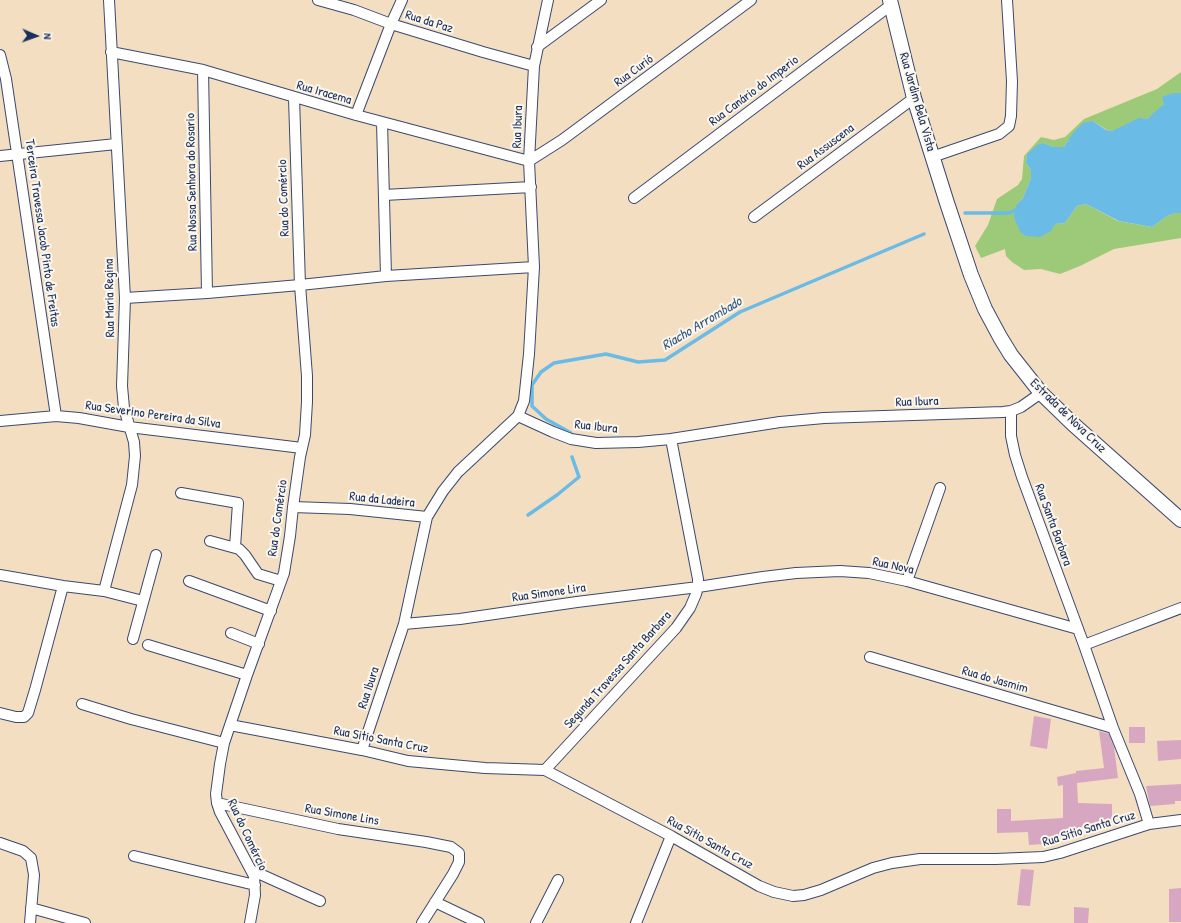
<!DOCTYPE html>
<meta charset="utf-8">
<style>
body{margin:0}
#map{position:relative;width:1181px;height:923px;overflow:hidden;background:#f3dec2;font-family:"Patrick Hand",sans-serif}
canvas{display:block}
.north{position:absolute;left:16px;top:16px;width:40px;height:40px;-webkit-text-stroke:3px #fbf7ec;paint-order:stroke;rotate:92deg;font-size:11px;font-weight:700;line-height:16px;text-align:center;color:#1b2f5e}
.north::after{content:'';display:block;margin:auto;width:14px;height:18px;background:#1b2f5e;clip-path:polygon(50% 0,100% 100%,50% 72%,0 100%)}
</style>
<div id="map">
<canvas width="1181" height="923"></canvas>
<div class="north">N</div>
</div>
<script>
const ctx = document.querySelector('canvas').getContext('2d');
ctx.lineJoin = 'round';
function fill(path, color) {
  ctx.fillStyle = color;
  ctx.fill(path, 'evenodd');
}
function poly(rows) {
  const path = new Path2D();
  for (const r of rows) {
    path.moveTo(r[0], r[1]);
    for (let i = 2; i < r.length; i += 2) path.lineTo(r[i], r[i + 1]);
  }
  return path;
}
function strokePath(path, color, width, dash) {
  ctx.strokeStyle = color;
  ctx.lineWidth = width;
  ctx.lineCap = dash ? 'butt' : 'round';
  ctx.setLineDash(dash || []);
  ctx.stroke(path);
}
function label(font, color, halo, rows, align = 'center') {
  ctx.font = font + ' "Patrick Hand",sans-serif';
  ctx.lineWidth = 4;
  ctx.setLineDash([]);
  ctx.textBaseline = 'middle';
  ctx.strokeStyle = halo;
  ctx.fillStyle = color;
  for (const [text, x, y, turn = 0] of rows) {
    ctx.save();
    ctx.translate(x, y);
    ctx.rotate((+turn || 0) * Math.PI / 180);
    ctx.textAlign = isNaN(turn) ? turn : align;
    if (halo) ctx.strokeText(text, 0, 0);
    ctx.fillText(text, 0, 0);
    ctx.restore();
  }
}
fill(poly([
 [1181,72,1181,93,1173,93,1160,109,1147,119,1112,131,1107,130,1093,121,1068,141,1064,147,1053,147,1044,143,1027,154,1026,163,1031,170,1031,178,1023,198,1017,204,1055,224,1065,223,1077,206,1086,204,1118,221,1152,227,1167,216,1175,213,1181,213,1181,238,1114,249,1080,266,1060,274,1041,269,1024,270,1012,262,1006,256,1005,249,981,258,975,246,988,225,997,199,1018,185,1022,179,1024,156,1041,137,1054,140,1065,137,1084,119,1157,89]
]), '#9cca79');
fill(poly([
 [1173,93,1181,93,1181,213,1175,213,1167,216,1152,227,1119,221,1086,204,1077,206,1065,223,1055,224,1051,231,1040,237,1027,236,1021,233,1015,220,1014,211,1017,204,1023,198,1031,178,1031,170,1026,163,1027,154,1033,149,1037,145,1044,143,1053,147,1064,147,1073,133,1083,123,1093,121,1106,130,1112,131,1139,118,1147,119,1164,104,1162,97]
]), '#6abbe5');
strokePath(poly([
 [965,213,1009,213,1018,209],
 [571,433,546,419,532,406,532,385,541,372,554,363,606,354,638,362,665,360,740,312,924,234],
 [528,515,557,495,579,477,572,457]
]), '#6abbe5', 3.5);
fill(poly([
 [1034,716,1051,719,1047,749,1030,746],
 [1129,727,1145,727,1145,743,1129,743],
 [1099,731,1109,734,1114,747,1118,778,1077,783,1078,803,1112,804,1112,827,1078,827,1078,837,1059,837,1059,843,1029,845,1028,832,997,833,997,809,1011,809,1011,821,1063,818,1063,785,1058,786,1057,777,1076,773,1076,771,1104,768],
 [1181,740,1181,759,1158,761,1157,741],
 [1181,784,1181,801,1175,801,1175,804,1150,806,1146,786],
 [1021,869,1034,870,1030,906,1017,905],
 [1181,888,1181,922,1169,922,1169,889],
 [1074,907,1089,908,1088,923,1074,923]
]), '#d7a7c1');
const street = poly([
 [318,0,354,10,391,24,483,52,534,66],
 [537,47,601,0],
 [111,52,203,70,356,115,529,161,562,140,751,0],
 [0,55,6,79,56,416],
 [203,70,207,293],
 [356,115,391,24,402,0],
 [382,122,386,276],
 [0,156,116,144],
 [932,157,999,134,1009,126,1011,116,1012,81,1007,0],
 [384,195,531,187],
 [634,198,891,5],
 [754,217,914,98],
 [125,298,207,293,300,285,386,276,534,267],
 [1011,411,1011,436,1015,455,1022,477,1084,645,1113,728,1140,794,1149,824],
 [518,416,553,432,571,439,596,443,638,442,671,439,780,422,824,418,1003,412,1011,411,1021,407,1041,393],
 [0,421,56,416,79,418,129,427,302,448],
 [181,493,238,503,235,547],
 [293,507,350,509,427,517],
 [210,541,239,549,245,555,258,574,281,581],
 [0,575,63,586,104,591,143,601],
 [189,581,271,611],
 [907,581,940,488],
 [104,591,132,485,135,456,134,442,124,408,122,386,125,298,109,0],
 [404,624,460,619,577,602,698,587,763,577,796,573,840,571,869,573,907,581,1078,629],
 [231,633,259,644],
 [133,639,156,555],
 [148,645,247,675],
 [1084,645,1181,608],
 [870,657,1113,728],
 [82,704,131,719,224,743],
 [0,713,16,717,24,717,28,713,35,690,63,586],
 [230,725,362,750,408,761,485,768,545,770,671,836,759,886,774,892,793,896,804,895,821,890,873,868,892,863,920,859,996,859,1043,857,1060,853,1149,824,1181,820],
 [362,750,404,624,427,517,443,491,458,472,518,416,524,401,529,354,534,267,529,161,534,66,548,0],
 [545,770,676,628,690,608,696,594,698,587,698,579,671,439],
 [217,803,338,829,426,842,451,847,459,853,459,862,453,874,422,923],
 [0,843,23,851,31,858,34,875,30,923],
 [134,856,255,885],
 [251,870,320,901],
 [435,902,479,923],
 [31,908,85,923],
 [250,923,255,895,254,876,220,812,217,803,216,794,220,764,224,743,247,675,284,573,290,536,293,507,300,457,305,435,307,402,307,376,300,285,294,98],
 [536,923,558,880],
 [636,923,671,836]
]);
const secondary = poly([
 [890,0,914,98,947,203,971,275,985,309,1000,337,1011,355,1041,393,1073,424,1181,520]
]);
strokePath(street, '#3b496d', 12);
strokePath(secondary, '#3b496d', 16);
strokePath(street, '#fff', 10);
strokePath(secondary, '#fff', 14);
label('13px', '#1b2f5e', '#fbf7ec', [
 ["Rua da Paz",429,22,17],
 ["Rua Curió",634,71,-36],
 ["Rua Canário do Imperio",754,91,-37],
 ["Rua Iracema",324,93,16],
 ["Rua Jardim Bela Vista",917,102,74],
 ["Rua Ibura",518,127,-88],
 ["Rua Assuscena",826,147,-37],
 ["Rua Nossa Senhora do Rosario",192,182,-91],
 ["Rua do Comércio",284,198,-92],
 ["Terceira Travessa Jacob Pinto de Freitas",42,233,82],
 ["Rua Maria Regina",110,298,-91],
 ["Rua Ibura",917,402,-2],
 ["Rua Severino Pereira da Silva",153,415,8],
 ["Estrada de Nova Cruz",1068,416,44],
 ["Rua Ibura",596,427,6],
 ["Rua da Ladeira",382,500,6],
 ["Rua do Comércio",278,518,-82],
 ["Rua Santa Barbara",1053,525,70],
 ["Rua Nova",893,566,12],
 ["Rua Simone Lira",549,593,-8],
 ["Segunda Travessa Santa Barbara",618,670,-48],
 ["Rua do Jasmim",995,680,16],
 ["Rua Ibura",369,688,-72],
 ["Rua Sitio Santa Cruz",381,740,11],
 ["Rua Simone Lins",342,815,10],
 ["Rua Sitio Santa Cruz",1089,829,-17],
 ["Rua do Comércio",247,835,65],
 ["Rua Sitio Santa Cruz",710,843,29]
]);
label('italic 14px', '#335986', '#fbf7ec', [
 ["Riacho Arrombado",702,324,-31]
]);
</script>
